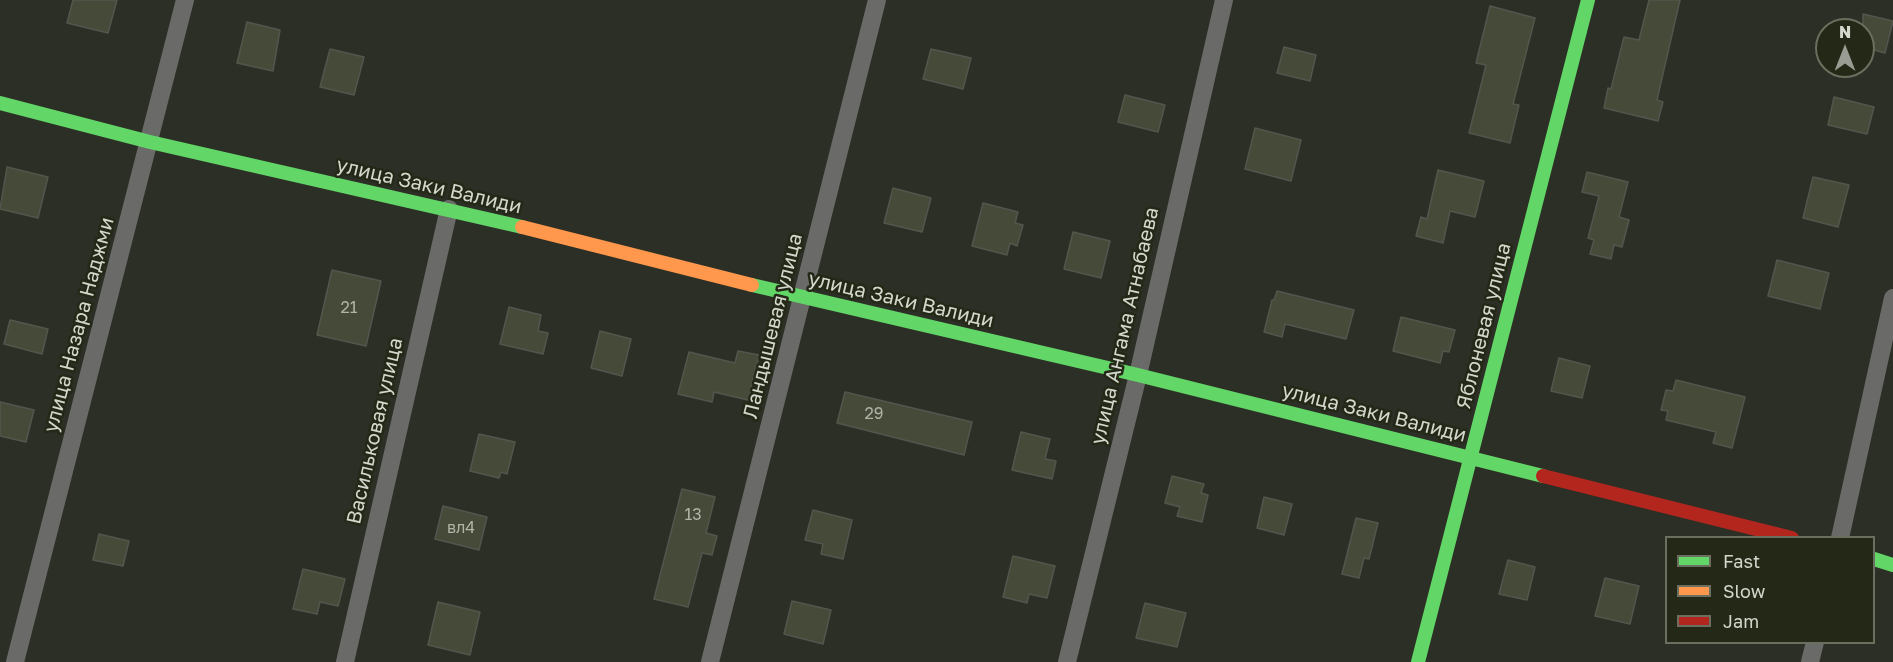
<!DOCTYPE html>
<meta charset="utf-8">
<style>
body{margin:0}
#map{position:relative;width:1893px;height:662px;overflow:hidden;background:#2c2f25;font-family:"Golos Text",sans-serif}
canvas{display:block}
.legend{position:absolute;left:1665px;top:536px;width:210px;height:108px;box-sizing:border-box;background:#242917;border:2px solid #6a6f5f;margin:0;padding:8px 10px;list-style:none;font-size:18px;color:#d4d7cc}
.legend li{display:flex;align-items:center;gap:12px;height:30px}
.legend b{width:30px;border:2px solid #6a6f5f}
.north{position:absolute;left:1815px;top:18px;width:60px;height:60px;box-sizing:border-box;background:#242917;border:2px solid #6a6f5f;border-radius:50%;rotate:0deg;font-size:16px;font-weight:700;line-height:24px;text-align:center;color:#d4d7cc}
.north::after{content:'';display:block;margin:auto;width:21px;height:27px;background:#999c92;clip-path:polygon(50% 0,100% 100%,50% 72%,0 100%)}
</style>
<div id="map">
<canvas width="1893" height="662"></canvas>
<ul class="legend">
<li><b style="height:8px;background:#63d668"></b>Fast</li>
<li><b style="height:8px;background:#ff974d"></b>Slow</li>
<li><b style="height:8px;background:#b3261e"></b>Jam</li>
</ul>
<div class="north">N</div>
</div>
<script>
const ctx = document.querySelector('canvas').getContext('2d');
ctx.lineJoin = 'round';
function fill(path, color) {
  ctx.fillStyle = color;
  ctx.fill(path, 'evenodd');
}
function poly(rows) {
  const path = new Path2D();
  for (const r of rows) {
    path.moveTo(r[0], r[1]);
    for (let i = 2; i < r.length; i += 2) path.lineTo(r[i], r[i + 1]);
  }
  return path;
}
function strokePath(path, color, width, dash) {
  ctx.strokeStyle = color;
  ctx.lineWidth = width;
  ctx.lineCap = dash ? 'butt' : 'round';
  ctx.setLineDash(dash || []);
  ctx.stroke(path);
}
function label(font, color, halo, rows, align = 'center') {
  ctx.font = font + ' "Golos Text",sans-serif';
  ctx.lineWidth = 5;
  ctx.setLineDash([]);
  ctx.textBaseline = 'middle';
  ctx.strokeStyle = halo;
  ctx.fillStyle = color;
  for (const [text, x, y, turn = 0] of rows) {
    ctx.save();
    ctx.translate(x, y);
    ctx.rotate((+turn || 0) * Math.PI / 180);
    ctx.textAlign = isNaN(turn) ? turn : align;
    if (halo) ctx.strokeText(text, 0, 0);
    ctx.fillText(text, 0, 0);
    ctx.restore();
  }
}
const building = poly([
 [73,0,117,0,108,33,67,23,73,0],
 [1649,0,1680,0,1657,100,1663,102,1658,121,1604,108,1608,88,1611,89,1624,37,1639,40,1649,0],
 [1490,6,1535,18,1513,104,1519,105,1510,143,1469,133,1486,65,1476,63,1490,6],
 [1863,14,1893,21,1885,53,1863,47,1863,14],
 [247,22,280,30,273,71,237,63,247,22],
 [1284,47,1316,55,1310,81,1277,73,1284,47],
 [330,49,364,57,354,95,320,87,330,49],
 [931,49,971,58,963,89,923,79,931,49],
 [1125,95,1165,105,1158,132,1118,122,1125,95],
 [1834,97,1874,107,1867,134,1828,125,1834,97],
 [1255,128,1301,140,1291,181,1245,169,1255,128],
 [7,167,48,177,38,218,0,209,7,167],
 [1438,170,1484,181,1475,217,1450,211,1443,243,1416,236,1421,217,1427,219,1438,170],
 [1587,172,1628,182,1619,217,1629,220,1622,247,1614,245,1611,259,1590,254,1594,240,1588,238,1599,196,1582,192,1587,172],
 [1813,177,1849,185,1838,227,1803,218,1813,177],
 [893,188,931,198,922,232,884,223,893,188],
 [983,203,1018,212,1015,223,1023,225,1017,246,1010,243,1007,255,972,246,983,203],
 [1073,232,1110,241,1101,278,1064,269,1073,232],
 [1777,260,1829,273,1820,309,1768,296,1777,260],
 [332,270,381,281,366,346,317,335,332,270],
 [1277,291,1354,310,1346,339,1285,324,1282,337,1264,332,1272,300,1274,300,1277,291],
 [509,307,541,315,538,331,548,333,543,354,500,344,509,307],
 [1401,317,1455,330,1449,352,1443,351,1440,363,1393,351,1401,317],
 [10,320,48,329,42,354,4,344,10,320],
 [600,331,631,339,622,376,591,368,600,331],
 [738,351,759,355,748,400,714,392,712,402,678,394,689,352,735,363,738,351],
 [1559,358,1590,366,1582,398,1551,391,1559,358],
 [1676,380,1745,397,1732,448,1713,443,1716,432,1666,420,1668,411,1661,410,1666,390,1673,391,1676,380],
 [845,392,972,422,964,455,837,423,845,392],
 [0,402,34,410,26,442,0,436,0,402],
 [1021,432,1050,439,1045,459,1056,461,1052,479,1012,470,1021,432],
 [479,434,515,442,507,474,501,472,499,478,470,471,479,434],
 [1172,476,1204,484,1201,493,1208,495,1202,522,1177,516,1180,507,1165,503,1172,476],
 [682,489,715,497,706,533,717,536,712,555,702,553,688,607,654,599,682,489],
 [1264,497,1292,504,1284,535,1257,528,1264,497],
 [443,506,487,517,479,550,435,539,443,506],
 [813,510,852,520,843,559,821,554,823,544,805,540,813,510],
 [1356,518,1378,523,1369,559,1364,558,1359,578,1342,574,1356,518],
 [99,534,129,541,123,566,93,560,99,534],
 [1013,556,1055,566,1047,598,1029,594,1027,603,1003,597,1013,556],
 [1508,560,1535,567,1527,600,1499,594,1508,560],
 [303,569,345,579,338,606,320,602,317,614,293,609,303,569],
 [1605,578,1639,586,1630,624,1595,616,1605,578],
 [792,601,831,610,823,644,784,634,792,601],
 [438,602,480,612,470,655,428,645,438,602],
 [1145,603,1186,613,1177,647,1136,638,1145,603]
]);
fill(building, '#464a38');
strokePath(building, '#54564e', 1.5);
strokePath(poly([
 [1840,538,1893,298],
 [15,662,185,0],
 [345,662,449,209],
 [710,662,877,0],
 [1067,662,1138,375,1224,0],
 [1810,662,1815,642]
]), '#6a6a68', 18);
strokePath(poly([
 [0,103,150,142,522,227],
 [752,285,1138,375,1543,476],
 [1874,559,1893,565],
 [1418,662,1588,0]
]), '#63d668', 14);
strokePath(poly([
 [522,227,752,285]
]), '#ff974d', 14);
strokePath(poly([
 [1543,476,1792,538]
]), '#b3261e', 14);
label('16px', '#b0b4a7', null, [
 ["21",349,308],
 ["29",874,414],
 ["13",693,515],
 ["вл4",461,528]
]);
label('20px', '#d4d7cc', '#242917', [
 ["улица Заки Валиди",429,186,13],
 ["улица Заки Валиди",901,300,13],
 ["улица Назара Наджми",79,325,-75],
 ["Ландышевая улица",773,326,-76],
 ["улица Ангама Атнабаева",1125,326,-77],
 ["Яблоневая улица",1484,326,-76],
 ["улица Заки Валиди",1374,413,14],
 ["Васильковая улица",375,431,-77]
]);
</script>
